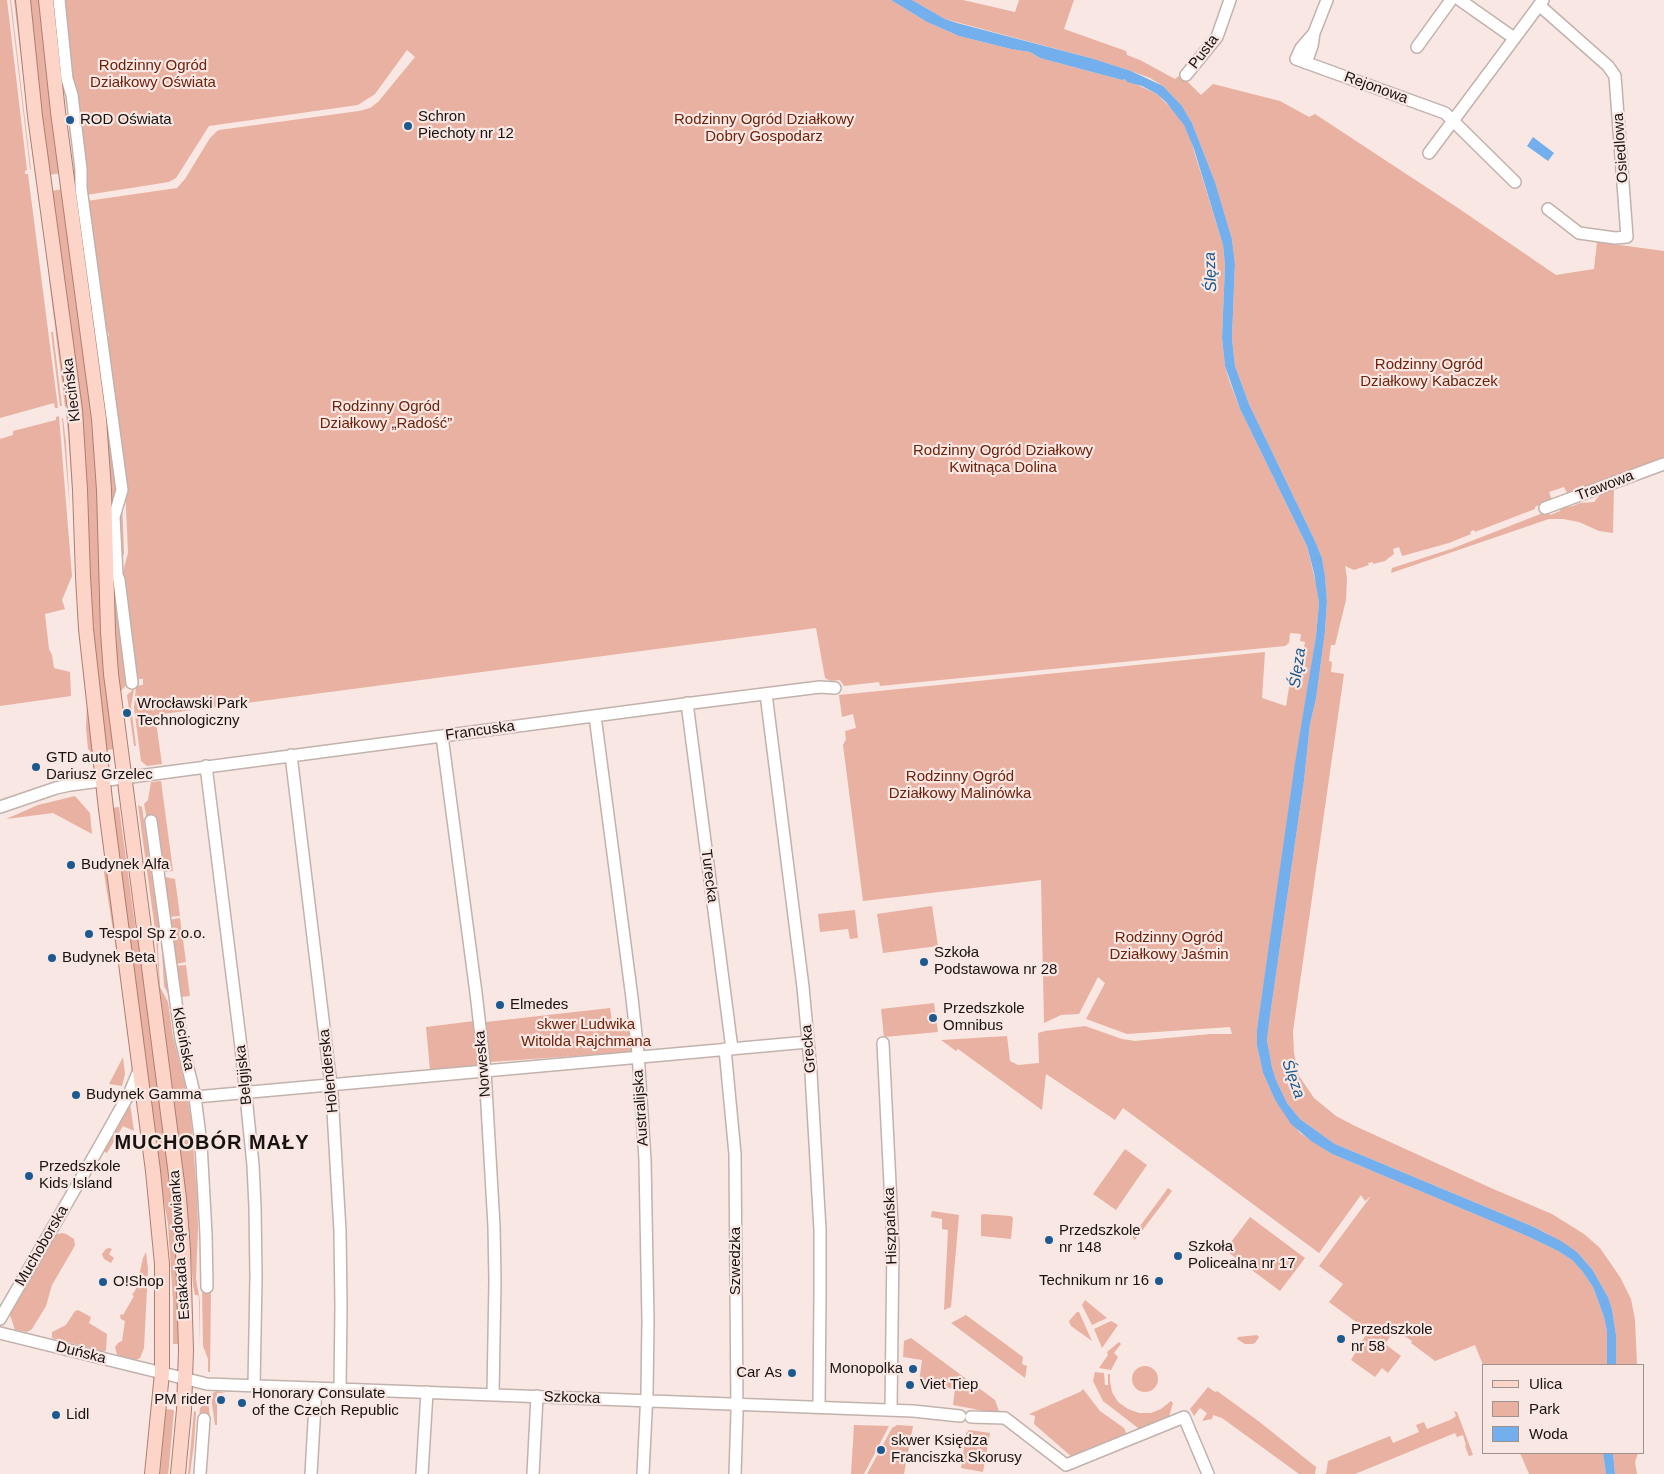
<!DOCTYPE html>
<meta charset="utf-8">
<style>
body{margin:0}
#map{position:relative;width:1664px;height:1474px;overflow:hidden;background:#f8e7e2;font-family:Arial,sans-serif}
canvas{display:block}
.legend{position:absolute;left:1482px;top:1364px;width:162px;height:90px;box-sizing:border-box;background:#f8e7e2;border:1px solid #9e928e;margin:0;padding:6px 9px;list-style:none;font-size:15px;color:#181311}
.legend li{display:flex;align-items:center;gap:10px;height:25px}
.legend b{width:25px;border:1px solid #9e928e}
</style>
<div id="map">
<canvas width="1664" height="1474"></canvas>
<ul class="legend">
<li><b style="height:6px;background:#fdd4c8"></b>Ulica</li>
<li><b style="height:14px;background:#e9b1a1"></b>Park</li>
<li><b style="height:14px;background:#73afec"></b>Woda</li>
</ul>
</div>
<script>
const ctx = document.querySelector('canvas').getContext('2d');
ctx.lineJoin = 'round';
function fill(path, color) {
  ctx.fillStyle = color;
  ctx.fill(path, 'evenodd');
}
function poly(rows) {
  const path = new Path2D();
  for (const r of rows) {
    if (r.length === 3) {
      path.moveTo(r[0] + r[2], r[1]);
      path.arc(r[0], r[1], r[2], 0, 2 * Math.PI);
      continue;
    }
    path.moveTo(r[0], r[1]);
    for (let i = 2; i < r.length; i += 2) path.lineTo(r[i], r[i + 1]);
  }
  return path;
}
function strokePath(path, color, width, dash) {
  ctx.strokeStyle = color;
  ctx.lineWidth = width;
  ctx.lineCap = dash ? 'butt' : 'round';
  ctx.setLineDash(dash || []);
  ctx.stroke(path);
}
function label(font, color, halo, rows, align = 'center') {
  ctx.font = font + ' Arial,sans-serif';
  ctx.lineWidth = 4.5;
  ctx.setLineDash([]);
  ctx.textBaseline = 'middle';
  ctx.strokeStyle = halo;
  ctx.fillStyle = color;
  for (const [text, x, y, turn = 0] of rows) {
    ctx.save();
    ctx.translate(x, y);
    ctx.rotate((+turn || 0) * Math.PI / 180);
    ctx.textAlign = isNaN(turn) ? turn : align;
    if (halo) ctx.strokeText(text, 0, 0);
    ctx.fillText(text, 0, 0);
    ctx.restore();
  }
}
fill(poly([
 [0,0,7,0,27,170,25,171,25,174,28,174,58,408,55,408,54,403,0,418],
 [10,0,11,0,31,170,30,169],
 [14,0,18,0,37,175,35,175],
 [29,0,40,0,61,173,49,175],
 [62,0,891,0,927,22,959,36,1011,49,1030,52,1040,58,1122,80,1125,79,1157,94,1175,112,1184,125,1190,138,1223,245,1225,265,1222,338,1225,366,1229,380,1240,409,1307,546,1317,588,1319,603,1316,636,1257,1029,1257,1046,1263,1073,1275,1100,1300,1133,1332,1154,1527,1236,1558,1251,1572,1260,1582,1271,1593,1287,1604,1317,1607,1332,1607,1365,1483,1365,1475,1345,1435,1361,1411,1343,1412,1341,1395,1330,1385,1344,1401,1356,1388,1373,1382,1368,1375,1377,1351,1360,1368,1331,1329,1302,1343,1284,1319,1266,1371,1196,1365,1201,1361,1195,1319,1253,1123,1108,1115,1120,1046,1074,1042,1110,958,1049,956,1051,941,1040,1007,1036,1010,1061,1018,1065,1039,1063,1038,1033,1045,1031,1085,1026,1122,1039,1135,1041,1211,1034,1232,1034,1230,1027,1127,1034,1086,1019,1105,983,1098,977,1079,1014,1061,1015,1044,1023,1041,880,863,901,843,745,846,739,845,731,856,728,853,714,842,717,839,695,1265,652,1262,698,1286,706,1293,663,1297,663,1298,658,1302,658,1305,642,1300,641,1301,634,1290,633,1289,643,1285,646,880,686,879,682,844,686,840,680,831,681,825,678,816,628,155,715,162,764,147,766,141,761,134,708,136,686,143,685,143,679,136,679,122,575,128,553,124,461,106,337,109,336,108,332,105,332,87,201,177,188,185,179,210,138,216,132,219,130,359,111,370,108,378,102,415,57,407,50,375,94,358,105,209,126,176,178,169,182,86,195,71,83],
 [912,0,963,0,1015,12,1019,0,1074,0,1064,29,1126,51,1127,55,1140,60,1175,79,1179,76,1189,83,1201,95,1213,84,1280,101,1309,117,1315,114,1458,208,1556,275,1594,269,1597,242,1664,251,1664,461,1569,497,1564,487,1549,492,1552,501,1540,508,1539,505,1535,507,1535,509,1475,532,1474,530,1470,532,1471,534,1449,543,1402,556,1399,547,1393,549,1394,554,1385,561,1373,564,1373,562,1368,563,1369,565,1354,570,1345,566,1347,578,1346,600,1335,645,1331,645,1329,661,1332,662,1331,672,1344,674,1293,1031,1294,1053,1299,1076,1314,1098,1336,1116,1355,1126,1491,1188,1552,1214,1584,1234,1600,1248,1620,1277,1631,1299,1635,1320,1637,1365,1616,1365,1616,1335,1612,1309,1608,1297,1592,1269,1577,1252,1548,1234,1534,1227,1335,1144,1300,1119,1287,1103,1276,1080,1272,1067,1267,1040,1270,1016,1304,781,1310,724,1316,699,1325,632,1327,601,1325,576,1322,558,1315,541,1249,404,1235,366,1232,338,1235,264,1232,239,1215,182,1192,123,1182,106,1163,86,1150,78,1131,71,1094,59,945,19],
 [74,188,76,188,118,493,127,684,121,691,118,677],
 [63,189,92,398,115,749,107,750,99,683,51,191],
 [49,279,52,287,69,403,65,407],
 [51,332,53,332,62,406,60,406],
 [66,414,70,416,75,527,68,433],
 [59,416,72,576,62,600,65,609,45,614,49,649,52,655,54,668,70,672,71,696,0,706,0,439,13,435,13,431,56,420,56,417],
 [62,418,63,418,66,443,70,511],
 [1614,487,1613,533,1599,531,1579,522,1563,519,1549,519,1391,573,1392,568,1451,549,1548,511,1550,515,1560,511,1561,508,1573,506,1580,503,1594,502,1602,492],
 [122,499,124,553,119,575,116,521],
 [134,689,131,706,136,746,134,746,127,695],
 [87,704,93,752,91,752,88,749,86,728],
 [161,781,173,871,163,872,147,820,144,804,148,800,151,782],
 [75,796,90,813,92,834,53,813,6,819,38,805],
 [138,805,142,807,159,927,158,949,160,987,168,1002,173,1037,186,1088,191,1118,197,1194,198,1228,196,1279,200,1301,200,1347,199,1298,198,1295,195,1295,193,1285,186,1197,159,984,156,937],
 [119,807,135,925,146,981,176,1210,181,1344,173,1344,173,1301,168,1224,157,1163,111,808],
 [103,867,105,867,108,876,115,928,116,949],
 [165,877,175,879,180,916,168,917,163,880],
 [932,906,938,946,883,953,877,914],
 [855,910,858,938,850,939,848,929,820,932,818,914],
 [180,918,186,962,175,964,168,920],
 [161,937,170,998,164,986],
 [186,965,190,996,181,997,175,966],
 [934,1003,938,1032,884,1037,881,1009],
 [610,1008,613,1027,629,1026,632,1052,490,1062,486,1022],
 [474,1021,477,1057,477,1066,430,1070,426,1027],
 [123,1057,125,1074,122,1086,109,1084],
 [130,1103,134,1131,123,1126,107,1153,103,1151],
 [1125,1149,1147,1165,1116,1210,1093,1194],
 [1168,1188,1172,1191,1135,1240,1132,1237],
 [932,1211,959,1215,951,1307,944,1310,948,1230,942,1229,942,1219,931,1217],
 [983,1214,1011,1216,1013,1218,1011,1239,981,1236,981,1215],
 [1250,1217,1305,1258,1280,1291,1225,1250],
 [62,1233,66,1234,74,1239,75,1245,73,1249,52,1285,46,1306,32,1329,27,1332,15,1330,10,1315,11,1313,9,1312,54,1235],
 [109,1248,112,1249,109,1254,114,1258,111,1263,104,1259,102,1254,106,1249],
 [146,1252,148,1269,144,1348,140,1358,136,1360,117,1355,115,1347,118,1343,122,1341,125,1321,121,1319,120,1316,121,1314,123,1315,134,1296,132,1295,136,1289,143,1258],
 [202,1288,211,1288,210,1372,208,1372,208,1359,203,1346],
 [1085,1300,1107,1318,1092,1325,1082,1305],
 [78,1310,91,1317,89,1323,107,1334,106,1350,104,1352,52,1338,52,1332,66,1325,75,1311],
 [1077,1312,1079,1312,1092,1341,1071,1326,1069,1321],
 [966,1315,1023,1357,1022,1364,1027,1366,1025,1378,951,1323],
 [1111,1321,1118,1325,1102,1348,1094,1329],
 [1257,1335,1259,1337,1255,1343,1252,1344,1245,1344,1237,1339,1238,1337],
 [911,1338,995,1400,1000,1414,953,1405,955,1389,919,1383,922,1360,903,1357,904,1341],
 [1119,1342,1121,1344,1114,1353,1118,1357,1111,1370,1099,1368,1108,1355,1107,1352],
 [1145,1379,13],
 [1095,1372,1104,1373,1105,1385,1108,1385,1108,1374,1110,1374,1110,1381,1112,1392,1118,1402,1128,1409,1139,1413,1151,1413,1161,1409,1171,1401,1173,1403,1169,1417,1142,1428,1138,1428,1103,1401,1093,1381],
 [1208,1387,1215,1392,1217,1391,1257,1420,1316,1467,1315,1474,1299,1474,1222,1418,1213,1415,1212,1419,1202,1421,1207,1413,1200,1408,1194,1416,1190,1409],
 [1083,1389,1100,1411,1124,1428,1127,1435,1072,1457,1034,1424,1035,1416,1029,1414,1080,1392],
 [216,1391,226,1393,217,1393,217,1425,215,1425,212,1404,212,1394],
 [208,1399,210,1418,199,1418,200,1408],
 [166,1409,174,1410,169,1466,168,1474,160,1474],
 [194,1411,196,1412,194,1444,190,1474,188,1474],
 [1454,1411,1457,1412,1473,1455,1469,1456,1465,1446,1466,1445,1463,1435,1457,1437,1455,1433,1355,1474,1326,1474,1328,1461,1390,1436,1393,1443,1419,1432,1416,1425,1424,1422,1427,1429,1450,1420,1456,1416],
 [854,1425,889,1426,864,1474,851,1474],
 [897,1425,913,1426,904,1474,867,1474,892,1428],
 [969,1430,990,1433,983,1472,961,1468,966,1433],
 [1520,1453,1603,1453,1606,1474,1529,1474],
 [1613,1453,1638,1453,1635,1462,1637,1474,1615,1474]
]), '#e9b1a1');
fill(poly([
 [891,0,912,0,945,19,957,23,1094,59,1131,71,1163,86,1182,106,1192,123,1215,182,1232,239,1235,264,1232,338,1235,366,1249,404,1315,541,1322,558,1325,576,1327,601,1325,632,1316,699,1310,724,1304,781,1270,1016,1267,1040,1272,1067,1276,1080,1287,1103,1300,1119,1335,1144,1534,1227,1561,1241,1577,1252,1592,1269,1608,1297,1612,1309,1616,1335,1616,1365,1607,1365,1607,1332,1604,1317,1593,1287,1582,1271,1572,1260,1558,1251,1527,1236,1332,1154,1311,1141,1291,1124,1275,1100,1263,1073,1257,1046,1257,1029,1295,763,1316,636,1319,603,1314,573,1307,546,1240,409,1225,366,1222,338,1225,265,1223,245,1194,149,1184,125,1166,102,1157,94,1142,86,1127,82,1125,79,1122,80,1040,58,1030,52,1011,49,959,36,927,22],
 [1533,137,1554,153,1548,161,1527,146],
 [1603,1453,1613,1453,1615,1474,1606,1474]
]), '#73afec');
const minor = poly([
 [59,0,67,79,72,95,81,169,81,188,122,490,114,517,117,575,119,580,132,683],
 [1460,0,1514,38],
 [1539,5,1608,66,1615,76,1627,237,1615,238,1579,233,1548,209],
 [1314,33,1301,48,1296,59,1445,113,1515,182],
 [1417,47,1451,0],
 [1306,63,1312,46,1314,33,1327,0],
 [1186,75,1217,37,1230,0],
 [1429,153,1543,0],
 [1545,508,1664,464],
 [766,694,803,987,811,1073,820,1230,820,1293,819,1407],
 [687,703,732,1049],
 [595,716,632,998,638,1053,645,1160,648,1321,647,1392,643,1474],
 [442,736,476,993,485,1071,494,1226,495,1281,493,1395],
 [291,755,332,1094,340,1231,341,1306,340,1389],
 [206,766,241,1047,253,1165,255,1207,256,1277,254,1386],
 [0,807,56,788,70,785,700,702,820,687,835,688],
 [151,821,181,1039,195,1097,201,1144,206,1234,207,1287],
 [883,1043,893,1245,891,1410],
 [725,1049,735,1154,737,1413,735,1474],
 [195,1097,808,1042],
 [0,1319,98,1149,130,1092,139,1070],
 [0,1333,207,1384,913,1411,960,1416],
 [971,1417,1005,1418,1066,1465,1184,1417,1208,1474],
 [200,1474,204,1419],
 [311,1474,316,1388],
 [422,1474,427,1392],
 [533,1474,537,1396]
]);
const major = poly([
 [23,0,35,116,75,410,80,490,83,577,86,629,106,809,153,1171,162,1264,162,1373,152,1474],
 [46,0,58,112,99,419,104,490,108,632,111,674,179,1198,183,1250,186,1350,184,1410,178,1474]
]);
strokePath(minor, '#c2b2ad', 14);
strokePath(major, '#ac7e71', 16);
strokePath(minor, '#fff', 11);
strokePath(major, '#fdd4c8', 14);
for (const [x, y, r, color] of [
 [70,120,5,"#1c598f"],
 [408,126,5,"#1c598f"],
 [127,713,5,"#1c598f"],
 [36,767,5,"#1c598f"],
 [71,865,5,"#1c598f"],
 [89,934,5,"#1c598f"],
 [52,958,5,"#1c598f"],
 [924,962,5,"#1c598f"],
 [500,1005,5,"#1c598f"],
 [933,1018,5,"#1c598f"],
 [76,1095,5,"#1c598f"],
 [29,1176,5,"#1c598f"],
 [1049,1240,5,"#1c598f"],
 [1178,1256,5,"#1c598f"],
 [1159,1281,5,"#1c598f"],
 [103,1282,5,"#1c598f"],
 [1341,1339,5,"#1c598f"],
 [913,1369,5,"#1c598f"],
 [792,1373,5,"#1c598f"],
 [910,1385,5,"#1c598f"],
 [221,1400,5,"#1c598f"],
 [242,1403,5,"#1c598f"],
 [56,1415,5,"#1c598f"],
 [881,1450,5,"#1c598f"]
]) {
  const dot = new Path2D();
  dot.arc(x, y, r, 0, 2 * Math.PI);
  ctx.fillStyle = color;
  ctx.fill(dot);
  strokePath(dot, '#f8e7e2', 2);
}
label('15px', '#181311', '#f8e7e2', [
 ["Pusta",1204,52,-53],
 ["Rejonowa",1376,88,20],
 ["Osiedlowa",1621,148,-94],
 ["Klecińska",72,390,-97],
 ["Trawowa",1605,486,-21],
 ["Francuska",480,731,-8],
 ["Turecka",709,876,83],
 ["Klecińska",183,1039,79],
 ["Grecka",809,1049,-95],
 ["Norweska",483,1064,-95],
 ["Holenderska",329,1071,-96],
 ["Belgijska",244,1075,-96],
 ["Australijska",641,1108,-94],
 ["Hiszpańska",891,1226,-92],
 ["Estakada Gądowianka",180,1245,-94],
 ["Muchoborska",42,1246,-60],
 ["Szwedzka",736,1261,-90],
 ["Duńska",81,1353,14],
 ["Szkocka",572,1398,2]
]);
label('15px', '#6d220c', '#f8e7e2', [
 ["Rodzinny Ogród",153,66],
 ["Działkowy Oświata",153,83],
 ["Rodzinny Ogród Działkowy",764,120],
 ["Dobry Gospodarz",764,137],
 ["Rodzinny Ogród",1429,365],
 ["Działkowy Kabaczek",1429,382],
 ["Rodzinny Ogród",386,407],
 ["Działkowy „Radość”",386,424],
 ["Rodzinny Ogród Działkowy",1003,451],
 ["Kwitnąca Dolina",1003,468],
 ["Rodzinny Ogród",960,777],
 ["Działkowy Malinówka",960,794],
 ["Rodzinny Ogród",1169,938],
 ["Działkowy Jaśmin",1169,955],
 ["skwer Ludwika",586,1025],
 ["Witolda Rajchmana",586,1042]
]);
label('15px', '#181311', '#f8e7e2', [
 ["Schron",418,117],
 ["Piechoty nr 12",418,134],
 ["ROD Oświata",80,120],
 ["Wrocławski Park",137,704],
 ["Technologiczny",137,721],
 ["GTD auto",46,758],
 ["Dariusz Grzelec",46,775],
 ["Budynek Alfa",81,865],
 ["Tespol Sp z o.o.",99,934],
 ["Szkoła",934,953],
 ["Podstawowa nr 28",934,970],
 ["Budynek Beta",62,958],
 ["Elmedes",510,1005],
 ["Przedszkole",943,1009],
 ["Omnibus",943,1026],
 ["Budynek Gamma",86,1095],
 ["Przedszkole",39,1167],
 ["Kids Island",39,1184],
 ["Przedszkole",1059,1231],
 ["nr 148",1059,1248],
 ["Szkoła",1188,1247],
 ["Policealna nr 17",1188,1264],
 ["Technikum nr 16",1149,1281,"right"],
 ["O!Shop",113,1282],
 ["Przedszkole",1351,1330],
 ["nr 58",1351,1347],
 ["Monopolka",903,1369,"right"],
 ["Car As",782,1373,"right"],
 ["Viet Tiep",920,1385],
 ["Honorary Consulate",252,1394],
 ["of the Czech Republic",252,1411],
 ["PM rider",211,1400,"right"],
 ["Lidl",66,1415],
 ["skwer Księdza",891,1441],
 ["Franciszka Skorusy",891,1458]
], 'left');
label('italic 16px', '#185890', '#f8e7e2', [
 ["Ślęza",1211,272,-92],
 ["Ślęza",1298,668,-82],
 ["Ślęza",1293,1079,70]
]);
ctx.letterSpacing = '1px';
label('bold 20px', '#181311', '#f8e7e2', [
 ["MUCHOBÓR MAŁY",212,1143]
]);
ctx.letterSpacing = '0px';
</script>
